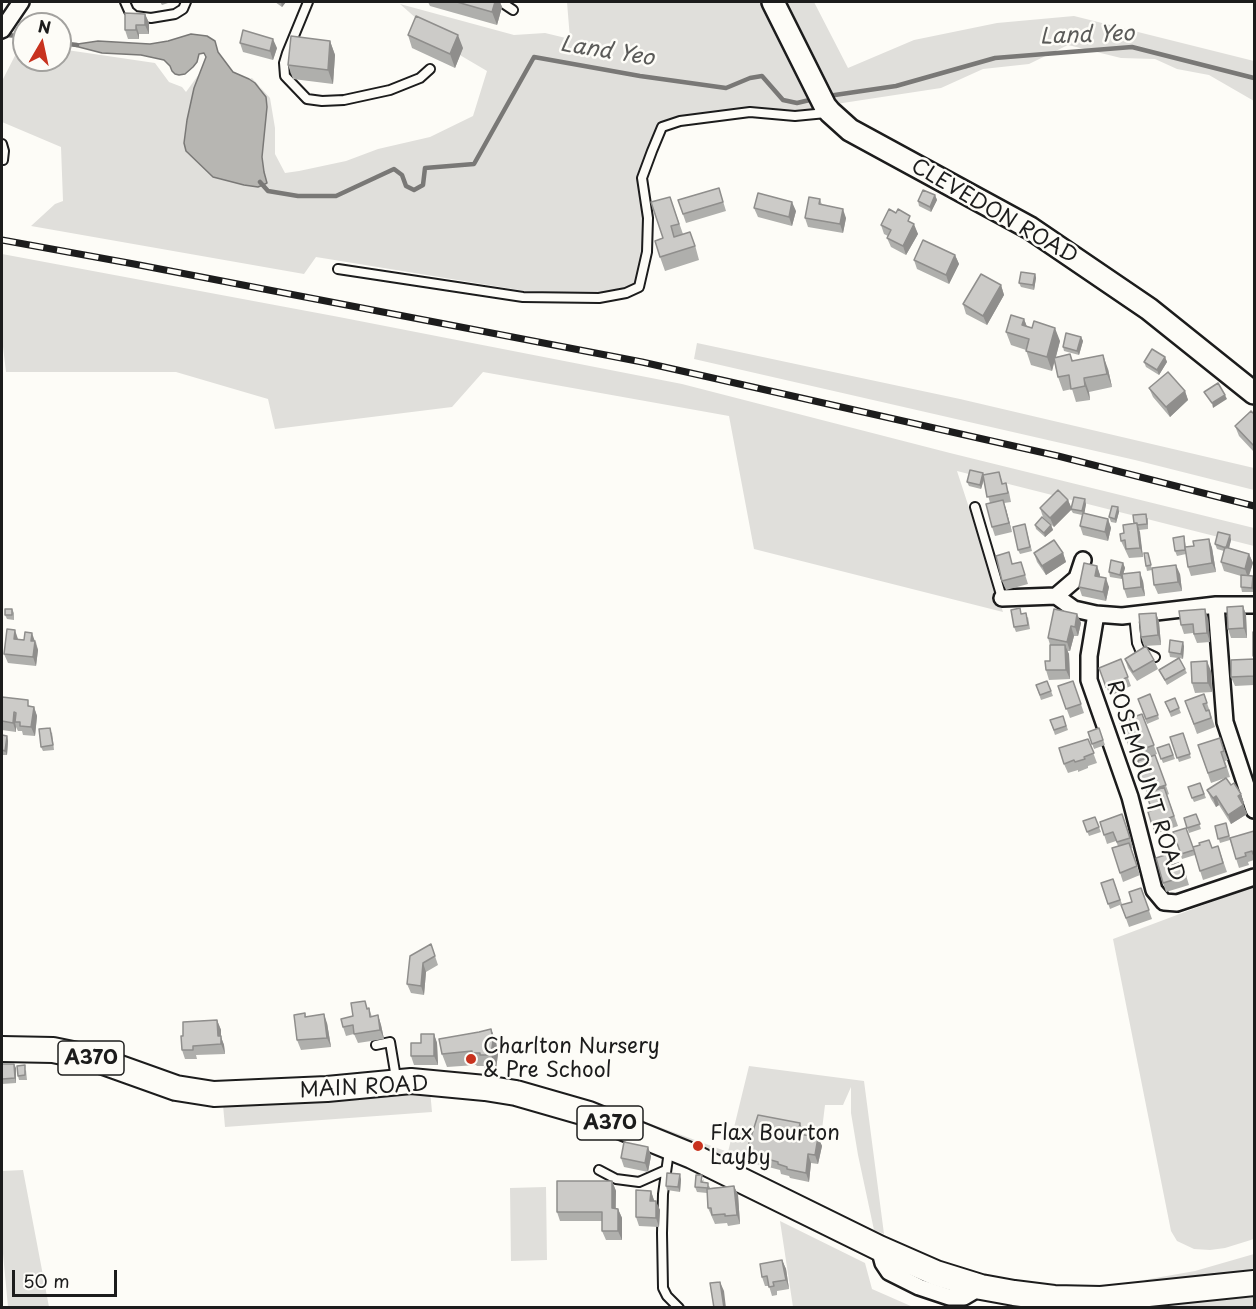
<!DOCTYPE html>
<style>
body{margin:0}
#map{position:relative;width:1256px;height:1309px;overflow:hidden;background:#fdfcf7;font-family:"Playpen Sans",sans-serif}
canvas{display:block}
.frame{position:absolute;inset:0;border:3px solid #1c1c1c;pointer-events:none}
.north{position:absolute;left:12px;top:12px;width:60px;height:60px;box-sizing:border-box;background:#fdfcf7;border:2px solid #a3a29f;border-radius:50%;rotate:9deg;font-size:16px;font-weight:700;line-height:24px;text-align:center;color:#1c1c1c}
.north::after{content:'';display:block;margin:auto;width:21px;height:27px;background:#c8321e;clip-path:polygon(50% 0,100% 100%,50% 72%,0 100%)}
.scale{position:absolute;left:12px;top:1270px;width:105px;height:27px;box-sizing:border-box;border:3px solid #1c1c1c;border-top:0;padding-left:8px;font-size:18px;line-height:21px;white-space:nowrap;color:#1c1c1c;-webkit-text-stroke:4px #fdfcf7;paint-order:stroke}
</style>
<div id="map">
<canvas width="1256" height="1309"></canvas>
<div class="frame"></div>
<div class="north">N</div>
<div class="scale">50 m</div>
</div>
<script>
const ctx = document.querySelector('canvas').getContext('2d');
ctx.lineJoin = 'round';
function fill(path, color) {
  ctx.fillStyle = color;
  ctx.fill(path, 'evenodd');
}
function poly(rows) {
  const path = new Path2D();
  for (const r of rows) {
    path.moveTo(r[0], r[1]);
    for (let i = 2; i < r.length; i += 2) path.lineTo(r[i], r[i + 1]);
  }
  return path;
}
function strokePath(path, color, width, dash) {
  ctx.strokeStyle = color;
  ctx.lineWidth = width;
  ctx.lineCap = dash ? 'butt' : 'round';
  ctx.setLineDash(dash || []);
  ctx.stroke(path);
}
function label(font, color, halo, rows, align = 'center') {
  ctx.font = font + ' "Playpen Sans",sans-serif';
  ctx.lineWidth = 5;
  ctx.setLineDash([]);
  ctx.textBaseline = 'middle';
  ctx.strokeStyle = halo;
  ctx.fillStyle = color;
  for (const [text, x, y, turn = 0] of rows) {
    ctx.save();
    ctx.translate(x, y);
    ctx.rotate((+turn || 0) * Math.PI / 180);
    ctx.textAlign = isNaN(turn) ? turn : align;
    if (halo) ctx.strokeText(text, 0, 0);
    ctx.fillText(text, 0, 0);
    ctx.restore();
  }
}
fill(poly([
 [567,2,762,2,821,109,793,111,749,107,680,117,659,124,638,177,643,217,642,252,635,284,627,287,597,293,525,291,316,257,304,274,31,226,55,204,63,201,61,147,2,122,2,81,22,42,24,43,24,60,60,60,60,49,155,63,169,82,182,87,186,92,199,74,194,88,186,151,213,177,219,179,258,187,263,185,266,178,264,172,262,157,267,102,266,97,260,87,249,79,252,78,270,98,275,128,275,154,285,173,299,171,346,161,378,149,430,137,473,116,487,71,453,51,400,4,514,35,545,33,570,39],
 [788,2,814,2,848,68,914,40,997,23,1074,16,1254,61,1254,101,1209,75,1177,69,1155,59,1121,58,1068,45,1029,64,983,69,941,88,836,104],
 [2,254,339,317,682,384,950,453,1254,528,1254,546,957,471,1003,612,754,549,729,416,483,372,452,407,275,429,268,399,176,372,6,372,2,338],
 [697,343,960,399,1254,468,1254,490,1135,460,694,359],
 [1254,886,1254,1239,1225,1248,1210,1250,1194,1249,1177,1241,1171,1231,1113,939],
 [749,1066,864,1081,884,1234,874,1230,858,1155,851,1113,851,1087,843,1105,825,1105,820,1146,753,1149,738,1162,563,1101,566,1093,728,1152],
 [430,1090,432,1112,225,1127,223,1105],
 [23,1170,49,1307,8,1307,2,1243,2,1171],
 [546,1187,547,1260,511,1261,510,1188],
 [780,1221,865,1263,872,1289,913,1307,793,1307],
 [1254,1254,1254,1272,1162,1283,1144,1280,1195,1271],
 [1254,1294,1254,1307,1102,1307]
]), '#e0dfdb');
const water = poly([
 [191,34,207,36,215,41,218,52,233,72,249,79,255,83,266,97,267,107,262,157,264,172,267,183,263,185,258,187,244,185,213,177,186,151,184,143,187,120,194,88,206,57,204,53,199,54,197,62,193,67,185,74,179,75,175,74,172,71,170,66,164,60,141,55,102,53,71,45,98,41,150,44,168,41,191,34]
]);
fill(water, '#b7b6b2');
strokePath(water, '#797876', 1.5);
strokePath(poly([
 [3,35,24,36],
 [60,43,77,45],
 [828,96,896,86,995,58,1132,47,1254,78],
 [260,182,268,191,298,196,336,196,394,169,402,175,406,186,414,190,423,185,425,168,474,164,534,57,640,76,726,88,750,78,762,76,783,100,797,103,814,99]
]), '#797876', 4.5);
const lane = poly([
 [125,2,129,11,135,16,151,18,175,14,183,9,186,2],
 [308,2,287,53,284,63,285,76,307,99,322,101,344,100,390,90,420,78,430,69],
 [501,2,513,10],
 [2,144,4,151,3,160],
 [338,269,523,297,599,298,626,293,639,287,647,252,648,218,642,178,652,151,662,127,680,121,750,112,795,116,826,113],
 [975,507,1002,598],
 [1134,615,1137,643,1140,650,1155,657],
 [376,1045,390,1042,396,1078],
 [669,1151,663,1194,662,1233,663,1288,667,1296,679,1308],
 [599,1170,616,1179,639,1182,666,1170]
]);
const street = poly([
 [2,30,21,2],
 [1056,596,1077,578,1083,560],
 [1002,598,1056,596,1074,609,1096,614,1089,656,1089,680,1130,797,1154,890,1164,902,1177,903,1254,877],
 [1216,605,1225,722,1254,810],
 [1096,614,1122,616,1216,605,1254,605],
 [879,1248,883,1263,889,1272,919,1287,949,1297,964,1297,981,1287]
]);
const secondary = poly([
 [773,2,825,106,830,112,850,130,1030,228,1149,309,1254,393]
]);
const primary = poly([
 [2,1049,53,1050,92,1058,176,1088,214,1094,327,1089,411,1081,485,1088,516,1093,589,1114,692,1156,879,1248,936,1273,981,1287,1014,1293,1054,1298,1101,1299,1254,1283]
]);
strokePath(lane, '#1c1c1c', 12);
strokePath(street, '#1c1c1c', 20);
strokePath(secondary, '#1c1c1c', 26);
strokePath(primary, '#1c1c1c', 28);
strokePath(lane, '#fdfcf7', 8);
strokePath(street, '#fdfcf7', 15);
strokePath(secondary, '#fdfcf7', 21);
strokePath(primary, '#fdfcf7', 24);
const rail = poly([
 [2,240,134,264,642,362,1058,456,1254,506]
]);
strokePath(rail, '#1c1c1c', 7);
strokePath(rail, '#fdfcf7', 4.5, [14]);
fill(poly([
 [160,2,171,2,162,5],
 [275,2,286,2,282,7],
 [428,2,500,2,502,7,497,25,430,6],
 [145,14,149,23,149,34,139,34,139,39,128,39,125,30],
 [408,35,463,48,455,68,412,48],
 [330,41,335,55,333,84,293,79,288,65],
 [240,43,277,48,273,60,243,52],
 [719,188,726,211,686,223,678,200],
 [935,195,937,200,931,212,919,206,918,201],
 [670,197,683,234,695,245,699,260,665,271,660,257],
 [820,199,822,205,846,218,843,233,808,227,805,218],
 [754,208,796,211,792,226,758,217],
 [913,224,918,234,906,255,891,247,887,238,888,236,884,234,881,225],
 [955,255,959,264,949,284,917,269,914,260],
 [1035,274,1036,278,1034,290,1021,287,1019,283],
 [1001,285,1004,295,987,325,966,314,963,304],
 [1024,319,1027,327,1060,341,1056,357,1070,354,1073,361,1108,369,1112,387,1089,392,1090,400,1076,402,1072,389,1063,391,1058,377,1054,361,1052,371,1031,365,1026,350,1011,345,1006,332],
 [1081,337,1083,341,1079,355,1064,351,1063,347],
 [1165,357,1167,362,1159,375,1146,367,1144,362],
 [1149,388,1185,391,1188,400,1170,417,1153,397],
 [1254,414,1254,452,1239,436,1235,426],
 [999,472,1003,484,1009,492,1011,502,1004,503,1012,532,995,536,992,527,990,503,984,480,981,489,969,486,967,482,983,475],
 [1068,500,1071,508,1086,504,1084,513,1108,519,1111,528,1108,541,1083,535,1080,526,1082,515,1073,513,1071,510,1054,527,1043,517,1040,508],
 [1118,507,1119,512,1116,523,1111,522,1109,517],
 [1148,518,1148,529,1139,530,1143,557,1129,558,1121,541,1124,533,1134,523],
 [1025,524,1032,551,1020,554,1018,550],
 [1035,525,1051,525,1053,530,1045,537,1036,529],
 [1230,535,1231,540,1229,548,1249,554,1253,563,1249,576,1254,592,1242,592,1241,587,1241,576,1224,571,1221,562,1224,551,1217,549,1215,544],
 [1184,536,1186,547,1194,546,1209,539,1212,548,1216,572,1191,576,1188,567,1186,554,1177,556,1175,551],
 [1034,553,1063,553,1066,562,1046,575,1037,562],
 [1148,553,1152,570,1147,571,1146,566],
 [1021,562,1028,584,1006,590,1002,581,1013,564],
 [1123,563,1125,568,1123,574,1143,581,1145,596,1127,598,1124,589,1123,577,1122,579,1110,577,1109,572],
 [1097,566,1100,575,1100,577,1109,587,1106,601,1082,596,1079,587],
 [1180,574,1182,591,1158,594,1154,585],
 [1243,606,1246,615,1247,638,1231,638,1228,629],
 [12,609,14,613,14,620,7,619,5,615],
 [1156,613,1159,622,1161,645,1144,646,1141,637],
 [1077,614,1081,623,1078,636,1074,636,1070,651,1067,651,1069,654,1070,679,1049,680,1046,670,1050,661,1050,645,1048,638],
 [1028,617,1030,629,1016,632,1014,627],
 [1208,618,1210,642,1197,643,1193,633,1184,634,1181,625],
 [18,639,36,642,38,650,36,666,8,663,4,654],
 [1184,646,1183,659,1179,658,1187,673,1167,685,1159,670,1178,658,1170,657,1169,652],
 [1121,659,1131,686,1124,689,1126,695,1118,698,1117,693,1110,696,1099,668],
 [1125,659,1154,660,1158,669,1137,681,1128,668],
 [1254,661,1254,685,1235,686,1231,677],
 [1211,671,1212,692,1195,693,1192,683],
 [1047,681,1053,696,1041,700,1036,685],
 [1073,681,1084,713,1070,718,1058,686],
 [1204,694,1215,727,1197,734,1185,701],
 [2,697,34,707,37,716,35,736,23,735,22,731,18,731,16,727,16,732,2,730],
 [1175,698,1181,713,1171,717,1165,702],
 [1138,699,1158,715,1159,719,1147,724],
 [1142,714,1157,754,1138,761,1132,744,1128,745,1120,722],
 [1063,716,1068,730,1055,735,1050,720],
 [1099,728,1105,745,1094,749,1088,732],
 [52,732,54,750,43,751,41,747],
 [1183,733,1191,758,1179,762,1170,737],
 [2,735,7,736,8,741,7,755,2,755],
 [1220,738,1228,760,1225,761,1230,777,1226,778,1244,803,1243,804,1247,814,1231,824,1219,805,1216,807,1211,799,1207,790,1225,778,1211,783,1198,745],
 [1088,739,1097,763,1088,766,1088,768,1078,772,1078,770,1068,773,1064,764],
 [1169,744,1175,759,1163,763,1157,748],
 [1155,755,1169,794,1167,795,1178,826,1155,834,1148,812,1152,810,1148,793,1147,789,1145,790,1138,772,1141,771],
 [1200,783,1206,798,1194,802,1192,798],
 [1122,814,1133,847,1131,848,1140,875,1123,882,1112,848,1118,846,1116,841,1107,844,1100,822],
 [1196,814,1201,829,1189,833,1184,818],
 [1095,817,1101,832,1089,836,1083,821],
 [1226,823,1230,838,1254,831,1254,860,1248,862,1249,865,1239,868,1230,840,1220,843,1215,826],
 [1173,832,1193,848,1212,848,1218,846,1227,872,1203,880,1195,855,1182,859],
 [1182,862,1189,885,1166,892,1163,883,1172,865],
 [1113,879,1122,904,1110,909,1101,883],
 [1141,888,1152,919,1129,927,1121,905,1132,902],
 [431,944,438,965,426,972,424,995,411,993,407,984],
 [369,1008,372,1017,378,1015,381,1025,384,1039,358,1043,354,1034,346,1036,343,1027,353,1016],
 [305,1013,306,1017,327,1023,331,1047,301,1050,297,1040],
 [217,1020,221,1030,221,1037,224,1045,225,1054,196,1055,197,1059,185,1059,182,1050,183,1036],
 [491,1029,496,1042,498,1054,496,1069,485,1069,484,1066,477,1066,476,1065,447,1067,442,1054,479,1032],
 [434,1034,437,1043,438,1065,414,1065,411,1056,421,1043],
 [2,1064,16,1068,16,1083,2,1084],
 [26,1070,27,1080,19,1080,18,1076],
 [803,1132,803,1135,818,1137,822,1146,818,1164,811,1163,809,1182,790,1178,789,1176,781,1174,780,1170,749,1162,746,1153],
 [648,1147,651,1156,648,1172,624,1167,621,1158],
 [681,1179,680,1192,667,1190,666,1186],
 [704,1179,703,1182,710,1187,710,1188,734,1186,738,1195,740,1224,728,1226,727,1223,715,1224,708,1208,707,1193,697,1192,695,1187],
 [612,1181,616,1191,616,1209,618,1209,622,1218,622,1240,606,1240,602,1231,602,1221,560,1221,557,1212],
 [651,1191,654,1201,660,1210,659,1227,639,1226,636,1217],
 [782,1260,786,1269,789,1289,777,1291,777,1295,772,1296,769,1286,765,1286,762,1277]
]), '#afafac');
fill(poly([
 [281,2,286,2,282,7],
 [495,2,500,2,502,7,497,25,492,12],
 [145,14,149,23,149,34,145,25],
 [136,25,139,34,139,39,136,30],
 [458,35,463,48,455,68,450,54],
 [273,39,277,48,273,60,270,51],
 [330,41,335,55,333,84,328,70],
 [935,195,937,200,931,212,930,207],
 [792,202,796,211,792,226,789,217],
 [843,209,846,218,843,233,840,224],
 [914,224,918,234,906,255,903,246],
 [955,255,959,264,949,284,946,275],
 [1035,274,1036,278,1034,290,1033,285],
 [1001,285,1004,295,987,325,983,316],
 [1024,319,1029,332,1027,339,1022,325],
 [1055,328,1060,341,1052,371,1047,357],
 [1081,337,1083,341,1079,355,1077,351],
 [1103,355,1108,369,1112,387,1107,374],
 [1165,357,1167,362,1159,375,1157,370],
 [1084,378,1089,392,1090,400,1085,386],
 [1185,391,1188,400,1170,417,1166,407],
 [1225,395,1227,399,1213,408,1212,403],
 [983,473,984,478,981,489,980,485],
 [1085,499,1086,504,1084,516,1082,511],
 [1003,500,1006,509,1012,532,1009,523],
 [1068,500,1072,509,1054,527,1050,518],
 [1118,507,1119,512,1116,523,1115,519],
 [1108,519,1111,528,1108,541,1105,532],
 [1137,523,1140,532,1143,557,1140,548],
 [1051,525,1053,530,1045,537,1044,533],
 [1230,535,1231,540,1228,552,1226,548],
 [1209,539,1212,548,1216,572,1212,563],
 [1063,553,1066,562,1046,575,1042,566],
 [1249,554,1253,563,1248,578,1245,569],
 [1123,563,1125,568,1122,579,1120,575],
 [1176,565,1180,574,1182,591,1178,582],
 [1097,566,1100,575,1099,585,1095,576],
 [1140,572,1143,581,1145,596,1141,587],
 [1253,576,1254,579,1254,592,1252,588],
 [1106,578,1109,587,1106,601,1103,592],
 [1243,606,1246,615,1247,638,1244,628],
 [1205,609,1208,618,1210,642,1207,633],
 [1156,613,1159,622,1161,645,1158,635],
 [1077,614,1081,623,1078,636,1075,627],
 [1071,626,1074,636,1070,651,1067,642],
 [15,630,18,639,14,639],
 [32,633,38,650,36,666,33,657,31,641],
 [1183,642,1184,646,1183,659,1181,654],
 [1065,645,1069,654,1070,679,1066,670],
 [1207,661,1211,671,1212,692,1208,683],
 [34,707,37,716,35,736,31,727],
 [14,712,17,722,15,722,16,727,16,732,13,723],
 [7,736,8,741,7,755,5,751],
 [1241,794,1244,803,1241,805,1238,796],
 [1216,796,1219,805,1216,807,1213,798],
 [1243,805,1247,814,1231,824,1228,815],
 [423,963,426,972,424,995,421,986],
 [324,1014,327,1023,331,1047,327,1038],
 [378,1015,381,1025,384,1039,380,1030],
 [217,1020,221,1030,221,1037,224,1045,225,1054,218,1036],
 [491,1029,496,1042,498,1054,496,1069,491,1055],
 [434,1034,437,1043,438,1065,434,1056],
 [14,1064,16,1068,16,1083,15,1078],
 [800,1123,803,1132,801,1143,798,1134],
 [818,1137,822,1146,818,1164,815,1155],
 [648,1147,651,1156,648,1172,645,1163],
 [808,1154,811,1163,809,1182,806,1173],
 [680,1174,681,1179,680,1192,678,1187],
 [612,1181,616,1191,615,1218,612,1208],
 [734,1186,738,1195,740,1224,737,1215],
 [651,1191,654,1200,654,1210,650,1201],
 [656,1201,660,1210,659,1227,656,1218],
 [618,1209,622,1218,622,1240,618,1231],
 [782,1260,786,1269,789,1289,786,1280],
 [720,1282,724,1291,726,1308,724,1308]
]), '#8f8e8c');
const building = poly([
 [457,2,495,2,492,12,457,2],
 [125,13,145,14,145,25,136,25,136,30,125,30,125,13],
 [416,16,458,35,450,54,408,35,416,16],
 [243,30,273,39,270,51,240,43,243,30],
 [291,36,330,41,328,70,288,65,291,36],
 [719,188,723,202,683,214,678,200,719,188],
 [923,190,935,195,930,207,918,201,923,190],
 [758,193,792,202,789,217,754,208,758,193],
 [670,197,679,224,671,226,674,237,690,232,695,246,660,257,655,241,663,238,651,202,670,197],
 [809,197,820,199,819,204,843,209,840,224,805,218,809,197],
 [889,209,896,213,898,209,910,216,908,221,914,224,903,246,887,238,891,230,881,225,889,209],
 [923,240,955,255,946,275,914,260,923,240],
 [1021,272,1035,274,1033,285,1019,283,1021,272],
 [981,274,1001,285,983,316,963,304,981,274],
 [1011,315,1024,319,1022,325,1032,328,1034,321,1055,328,1047,357,1026,351,1029,339,1006,332,1011,315],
 [1066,333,1081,337,1077,351,1063,347,1066,333],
 [1152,349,1165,357,1157,370,1144,362,1152,349],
 [1070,354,1072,361,1103,355,1107,374,1084,378,1085,386,1071,389,1069,375,1058,377,1054,358,1070,354],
 [1168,372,1185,391,1166,407,1149,388,1168,372],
 [1218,383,1225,395,1212,403,1204,392,1218,383],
 [1251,411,1254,414,1254,446,1235,426,1251,411],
 [970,470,983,473,980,485,967,482,970,470],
 [999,472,1002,484,1006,483,1008,493,987,497,983,475,999,472],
 [1058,490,1068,500,1050,518,1040,508,1058,490],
 [1074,497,1085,499,1082,511,1071,509,1074,497],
 [1003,500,1009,523,992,527,986,504,1003,500],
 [1112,506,1118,507,1115,519,1109,517,1112,506],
 [1083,513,1108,519,1105,532,1080,526,1083,513],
 [1146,514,1147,524,1137,525,1137,523,1134,523,1133,515,1146,514],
 [1042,517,1051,525,1044,533,1035,525,1042,517],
 [1137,523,1140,548,1126,549,1125,540,1121,541,1120,534,1124,533,1123,525,1137,523],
 [1025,524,1030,547,1018,550,1013,527,1025,524],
 [1218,532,1230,535,1226,548,1215,544,1218,532],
 [1184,536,1185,550,1175,551,1173,538,1184,536],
 [1209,539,1212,563,1188,567,1185,547,1194,546,1193,541,1209,539],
 [1054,540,1063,553,1042,566,1034,553,1054,540],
 [1225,547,1249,554,1245,569,1221,562,1225,547],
 [1009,552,1012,564,1021,562,1025,575,1002,581,996,556,1009,552],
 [1144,553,1148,553,1151,565,1146,566,1144,553],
 [1111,560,1123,563,1120,575,1109,572,1111,560],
 [1084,563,1097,566,1095,576,1106,578,1103,592,1079,587,1084,563],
 [1176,565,1178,582,1154,585,1152,568,1176,565],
 [1140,572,1141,587,1124,589,1122,574,1140,572],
 [1241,575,1253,576,1252,588,1241,587,1241,575],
 [1243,606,1244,628,1228,629,1227,607,1243,606],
 [1020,608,1021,614,1026,613,1028,625,1014,627,1011,610,1020,608],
 [5,609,12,609,12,615,5,615,5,609],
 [1054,609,1077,614,1075,627,1071,626,1067,642,1048,638,1054,609],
 [1205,609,1207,633,1194,634,1193,624,1181,625,1179,611,1205,609],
 [1156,613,1158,635,1141,637,1139,614,1156,613],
 [7,629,15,630,14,639,24,640,25,632,32,633,31,641,35,641,33,657,4,654,7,629],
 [1253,632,1254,632,1254,656,1253,656,1253,632],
 [1170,640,1183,642,1181,654,1169,652,1170,640],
 [1050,645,1065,645,1066,670,1046,670,1045,661,1050,661,1050,645],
 [1146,646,1154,660,1133,672,1125,659,1146,646],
 [1179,658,1185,669,1165,680,1159,670,1179,658],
 [1121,659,1128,677,1121,680,1123,685,1115,688,1114,684,1106,687,1099,668,1121,659],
 [1254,659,1254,676,1231,677,1231,660,1254,659],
 [1207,661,1208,683,1192,683,1191,662,1207,661],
 [1047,681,1051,691,1040,695,1036,685,1047,681],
 [1073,681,1081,704,1066,709,1058,686,1073,681],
 [1150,694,1158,715,1146,719,1138,699,1150,694],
 [1204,694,1207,703,1203,704,1206,711,1209,710,1211,718,1194,724,1185,701,1204,694],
 [2,697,28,700,28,706,34,707,31,727,20,726,20,722,15,722,16,713,14,712,13,723,2,721,2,697],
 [1175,698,1179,708,1170,712,1165,702,1175,698],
 [1142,714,1154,745,1135,752,1128,735,1125,736,1120,722,1142,714],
 [1063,716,1066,726,1054,730,1050,720,1063,716],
 [50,728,53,745,41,747,39,729,50,728],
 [1099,728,1103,740,1092,744,1088,732,1099,728],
 [1183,733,1190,754,1177,758,1170,737,1183,733],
 [2,735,7,736,5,751,2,750,2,735],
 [1220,738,1224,751,1221,752,1226,767,1208,773,1198,745,1220,738],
 [1088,739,1094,753,1084,757,1085,759,1075,762,1074,760,1064,764,1059,748,1088,739],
 [1169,744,1173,755,1161,759,1157,748,1169,744],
 [1155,755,1166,785,1147,791,1144,780,1141,780,1138,772,1141,771,1138,761,1155,755],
 [1226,778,1231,785,1234,783,1241,794,1238,796,1243,805,1228,815,1216,796,1213,798,1207,790,1226,778],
 [1200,783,1204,794,1192,798,1188,787,1200,783],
 [1164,787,1174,816,1152,825,1148,812,1152,810,1146,794,1164,787],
 [1122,814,1130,838,1117,842,1113,832,1104,835,1100,822,1122,814],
 [1196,814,1200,824,1187,828,1184,818,1196,814],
 [1095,817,1099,827,1087,832,1083,821,1095,817],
 [1226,823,1229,836,1218,839,1215,826,1226,823],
 [1186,828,1194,850,1181,854,1173,832,1186,828],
 [1254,831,1254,853,1253,854,1252,851,1245,853,1246,856,1236,859,1230,838,1254,831],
 [1209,840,1212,848,1218,846,1223,863,1200,871,1193,847,1200,845,1199,843,1209,840],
 [1129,843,1137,866,1120,873,1112,848,1129,843],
 [1168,854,1172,865,1182,862,1186,876,1163,883,1156,858,1168,854],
 [1113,879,1120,900,1108,904,1101,883,1113,879],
 [1141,888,1149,910,1126,918,1121,905,1132,902,1129,892,1141,888],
 [431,944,435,956,423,963,421,986,407,984,410,956,431,944],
 [365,1001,367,1009,369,1008,370,1017,378,1015,380,1030,354,1034,353,1025,343,1027,341,1019,353,1016,351,1003,365,1001],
 [305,1013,305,1017,324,1014,327,1038,297,1040,294,1015,305,1013],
 [217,1020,218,1036,221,1036,221,1044,193,1046,193,1050,182,1050,181,1036,183,1036,183,1022,217,1020],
 [491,1029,493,1040,491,1055,480,1055,480,1053,472,1053,472,1051,442,1054,439,1039,479,1032,491,1029],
 [421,1034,434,1034,434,1056,411,1056,411,1043,421,1043,421,1034],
 [2,1064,14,1064,15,1078,2,1079,2,1064],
 [25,1065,25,1075,18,1076,17,1066,25,1065],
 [758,1115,800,1123,798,1134,818,1137,815,1155,808,1154,806,1173,787,1169,787,1167,778,1164,778,1162,746,1153,758,1115],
 [624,1142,648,1147,645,1163,621,1158,624,1142],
 [667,1173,680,1174,678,1187,666,1186,667,1173],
 [696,1175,702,1175,701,1182,708,1183,708,1188,695,1187,696,1175],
 [557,1181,612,1181,612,1208,618,1209,618,1231,602,1231,602,1212,557,1212,557,1181],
 [734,1186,737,1215,725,1216,725,1214,712,1215,711,1208,708,1208,707,1189,734,1186],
 [636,1190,651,1191,650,1201,656,1201,656,1218,636,1217,636,1190],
 [782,1260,786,1280,773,1282,774,1286,769,1287,767,1276,762,1277,760,1264,782,1260],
 [720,1282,724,1308,714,1308,710,1283,720,1282]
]);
fill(building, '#cccbc8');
strokePath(building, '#8f8e8c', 1.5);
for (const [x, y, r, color] of [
 [471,1059,6,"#c8321e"],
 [698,1146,6,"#c8321e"]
]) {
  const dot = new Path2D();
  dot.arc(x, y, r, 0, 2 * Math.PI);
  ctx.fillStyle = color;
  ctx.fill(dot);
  strokePath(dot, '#fdfcf7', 2);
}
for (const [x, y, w] of [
 [91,1058,66],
 [610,1123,66]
]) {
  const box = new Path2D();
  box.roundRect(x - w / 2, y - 17, w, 34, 4.5);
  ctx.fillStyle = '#fdfcf7';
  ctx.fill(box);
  strokePath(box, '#1c1c1c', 1.5);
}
label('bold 20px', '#1c1c1c', null, [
 ["A370",91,1058],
 ["A370",610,1123]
]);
label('21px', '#1c1c1c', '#fdfcf7', [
 ["CLEVEDON ROAD",994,212,30],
 ["ROSEMOUNT ROAD",1145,781,72],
 ["MAIN ROAD",364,1088,-3]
]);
label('21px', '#1c1c1c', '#fdfcf7', [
 ["Charlton Nursery",483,1047],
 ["& Pre School",483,1071],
 ["Flax Bourton",710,1134],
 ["Layby",710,1158]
], 'left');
label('italic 22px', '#5a5a58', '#fdfcf7', [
 ["Land Yeo",1087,36,-2],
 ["Land Yeo",607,52,9]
]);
</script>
